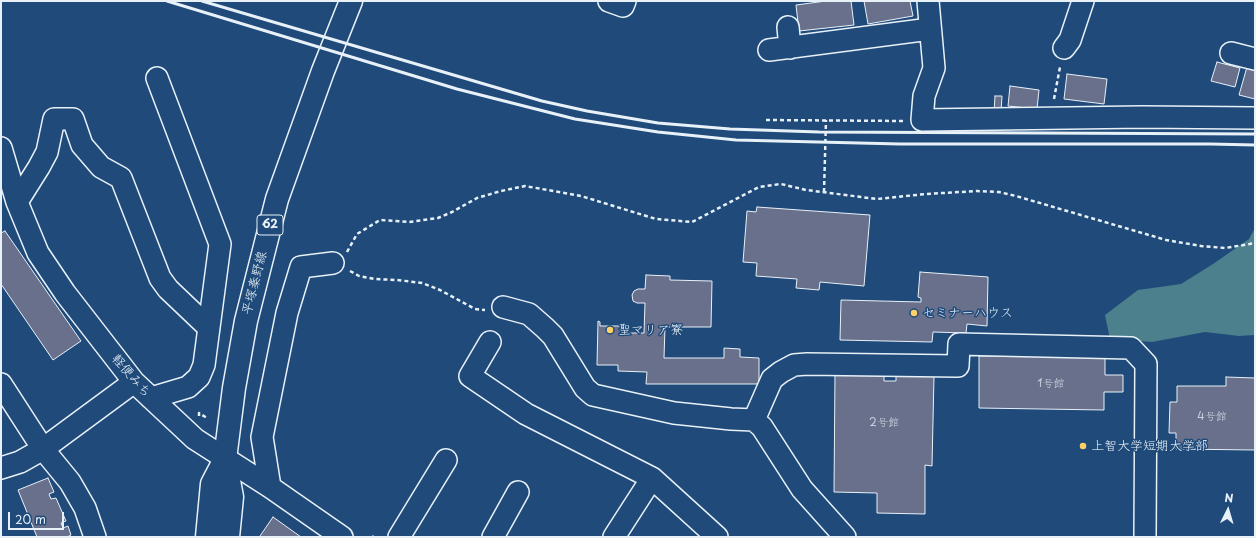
<!DOCTYPE html>
<meta charset="utf-8">
<style>
body{margin:0}
#map{position:relative;width:1256px;height:538px;overflow:hidden;background:#1f4a7a;font-family:"Playpen Sans",sans-serif}
canvas{display:block}
.frame{position:absolute;inset:0;border:2px solid #e8f1f8;pointer-events:none}
.north{position:absolute;left:1208px;top:490px;width:40px;height:40px;-webkit-text-stroke:3px #1f4a7a;paint-order:stroke;rotate:5deg;font-size:11px;font-weight:700;line-height:16px;text-align:center;color:#e8f1f8}
.north::after{content:'';display:block;margin:auto;width:14px;height:18px;background:#e8f1f8;clip-path:polygon(50% 0,100% 100%,50% 72%,0 100%)}
.scale{position:absolute;left:8px;top:512px;width:56px;height:18px;box-sizing:border-box;border:2px solid #e8f1f8;border-top:0;padding-left:5px;font-size:12px;line-height:14px;white-space:nowrap;color:#e8f1f8;-webkit-text-stroke:3px #1f4a7a;paint-order:stroke}
</style>
<div id="map">
<canvas width="1256" height="538"></canvas>
<div class="frame"></div>
<div class="north">N</div>
<div class="scale">20 m</div>
</div>
<script>
const ctx = document.querySelector('canvas').getContext('2d');
ctx.lineJoin = 'round';
function fill(path, color) {
  ctx.fillStyle = color;
  ctx.fill(path, 'evenodd');
}
function poly(rows) {
  const path = new Path2D();
  for (const r of rows) {
    path.moveTo(r[0], r[1]);
    for (let i = 2; i < r.length; i += 2) path.lineTo(r[i], r[i + 1]);
  }
  return path;
}
function strokePath(path, color, width, dash) {
  ctx.strokeStyle = color;
  ctx.lineWidth = width;
  ctx.lineCap = dash ? 'butt' : 'round';
  ctx.setLineDash(dash || []);
  ctx.stroke(path);
}
function label(font, color, halo, rows, align = 'center') {
  ctx.font = font + ' "Playpen Sans","Klee One",sans-serif';
  ctx.lineWidth = 3;
  ctx.setLineDash([]);
  ctx.textBaseline = 'middle';
  ctx.strokeStyle = halo;
  ctx.fillStyle = color;
  for (const [text, x, y, turn = 0] of rows) {
    ctx.save();
    ctx.translate(x, y);
    ctx.rotate((+turn || 0) * Math.PI / 180);
    ctx.textAlign = isNaN(turn) ? turn : align;
    if (halo) ctx.strokeText(text, 0, 0);
    ctx.fillText(text, 0, 0);
    ctx.restore();
  }
}
fill(poly([
 [1255,228,1255,335,1239,336,1205,332,1152,342,1110,339,1105,315,1138,290,1181,284,1213,264,1249,239]
]), '#4c808c');
const building = poly([
 [826,1,851,1,854,25,799,31,796,5,826,1],
 [864,1,910,1,913,16,868,24,864,1],
 [1217,62,1240,68,1235,87,1211,81,1217,62],
 [1247,67,1255,69,1255,99,1239,95,1247,67],
 [1067,74,1107,79,1104,104,1064,99,1067,74],
 [1010,86,1039,90,1037,109,1008,106,1010,86],
 [995,96,1002,96,1001,112,994,112,995,96],
 [757,207,870,215,864,286,820,282,819,290,796,288,797,279,756,276,757,263,743,262,747,211,756,212,757,207],
 [5,231,81,341,53,360,1,284,1,233,5,231],
 [920,272,988,277,987,326,967,324,966,333,933,332,932,342,840,340,841,300,921,302,921,298,918,297,920,272],
 [646,275,670,276,670,280,712,281,711,327,665,327,664,358,724,358,724,348,740,349,740,357,759,358,759,384,646,384,647,372,618,371,618,365,597,365,598,321,600,322,600,326,623,326,623,333,644,333,645,303,637,303,633,301,632,295,634,291,638,289,645,289,646,275],
 [979,356,1105,357,1105,375,1123,375,1123,392,1104,392,1104,410,979,408,979,356],
 [835,374,884,375,884,381,896,381,896,375,934,376,932,466,925,465,925,514,877,513,877,493,834,492,835,374],
 [1226,377,1255,378,1255,450,1176,449,1176,433,1169,433,1170,402,1177,402,1177,386,1226,386,1226,377],
 [48,478,54,492,49,494,51,499,56,498,66,521,61,523,63,528,68,526,71,535,67,537,37,537,18,490,48,478],
 [273,517,301,537,261,537,260,536,273,517]
]);
fill(building, '#68708c');
strokePath(building, '#e8f1f8', 1);
const minor = poly([
 [609,1,623,6,625,1],
 [928,1,934,68,924,96,922,120,1142,117,1255,118],
 [788,27,790,48],
 [1064,48,1070,40,1083,1],
 [769,50,930,29],
 [1231,53,1255,59],
 [1,148,17,202,38,253,65,293,134,382,195,439,270,487,342,537],
 [17,202,39,167,47,152,54,119,73,119,82,145,101,167,121,178,160,278,168,289,209,328],
 [503,307,529,314,545,328,553,336,585,388,593,395,674,413,731,419,754,420,762,427,802,489,845,537],
 [490,342,470,376,526,414,652,478,717,537],
 [1,384,43,449,70,482,85,508,95,537],
 [151,398,188,387,199,377,204,365,220,244,157,78],
 [754,420,772,379,781,372,794,365,807,364,958,366,959,344,1131,348,1146,364,1145,537],
 [1,468,20,462,43,449,134,382],
 [270,487,262,437,287,313,301,267,333,263],
 [399,537,446,460],
 [493,537,518,492],
 [614,537,652,478]
]);
const major = poly([
 [207,537,212,484,225,459],
 [228,537,232,497,225,459,234,388,246,321,277,199,323,71,351,1]
]);
strokePath(minor, '#e8f1f8', 24);
strokePath(major, '#e8f1f8', 25);
strokePath(poly([
 [1054,99,1060,67],
 [766,120,903,121],
 [347,252,357,234,380,220,409,222,438,218,452,212,477,198,501,191,525,186,581,196,656,219,692,222,759,187,781,184,806,190,877,199,926,194,977,191,999,192,1016,196,1166,240,1201,246,1225,248,1250,244,1255,242],
 [350,271,359,276,375,279,397,280,422,283,440,290,475,309,485,310],
 [199,416,199,413,207,418],
 [372,536,373,537]
]), '#e8f1f8', 2.5, [4, 3]);
strokePath(minor, '#1f4a7a', 21);
strokePath(major, '#1f4a7a', 22);
strokePath(poly([
 [167,1,457,89,575,119,658,132,736,140,900,144,1210,144,1255,145],
 [202,1,542,101,587,111,658,123,730,129,819,132,1255,134]
]), '#e8f1f8', 3);
strokePath(poly([
 [824,192,826,120]
]), '#e8f1f8', 2.5, [4, 3]);
for (const [x, y, r, color] of [
 [914,313,4,"#ffd166"],
 [610,330,4,"#ffd166"],
 [1083,446,4,"#ffd166"]
]) {
  const dot = new Path2D();
  dot.arc(x, y, r, 0, 2 * Math.PI);
  ctx.fillStyle = color;
  ctx.fill(dot);
  strokePath(dot, '#1f4a7a', 1.5);
}
label('11px', '#c8d1dd', null, [
 ["1号館",1051,384],
 ["4号館",1212,417],
 ["2号館",884,423]
]);
for (const [x, y, w] of [
 [270,225,26]
]) {
  const box = new Path2D();
  box.roundRect(x - w / 2, y - 10, w, 20, 3);
  ctx.fillStyle = '#1f4a7a';
  ctx.fill(box);
  strokePath(box, '#e8f1f8', 1);
}
label('bold 12px', '#e8f1f8', null, [
 ["62",270,225]
]);
label('13px', '#e8f1f8', '#1f4a7a', [
 ["平塚秦野線",255,283,-76],
 ["軽便みち",131,376,49]
]);
label('13px', '#e8f1f8', '#1f4a7a', [
 ["セミナーハウス",922,313],
 ["聖マリア寮",618,330],
 ["上智大学短期大学部",1091,446]
], 'left');
</script>
